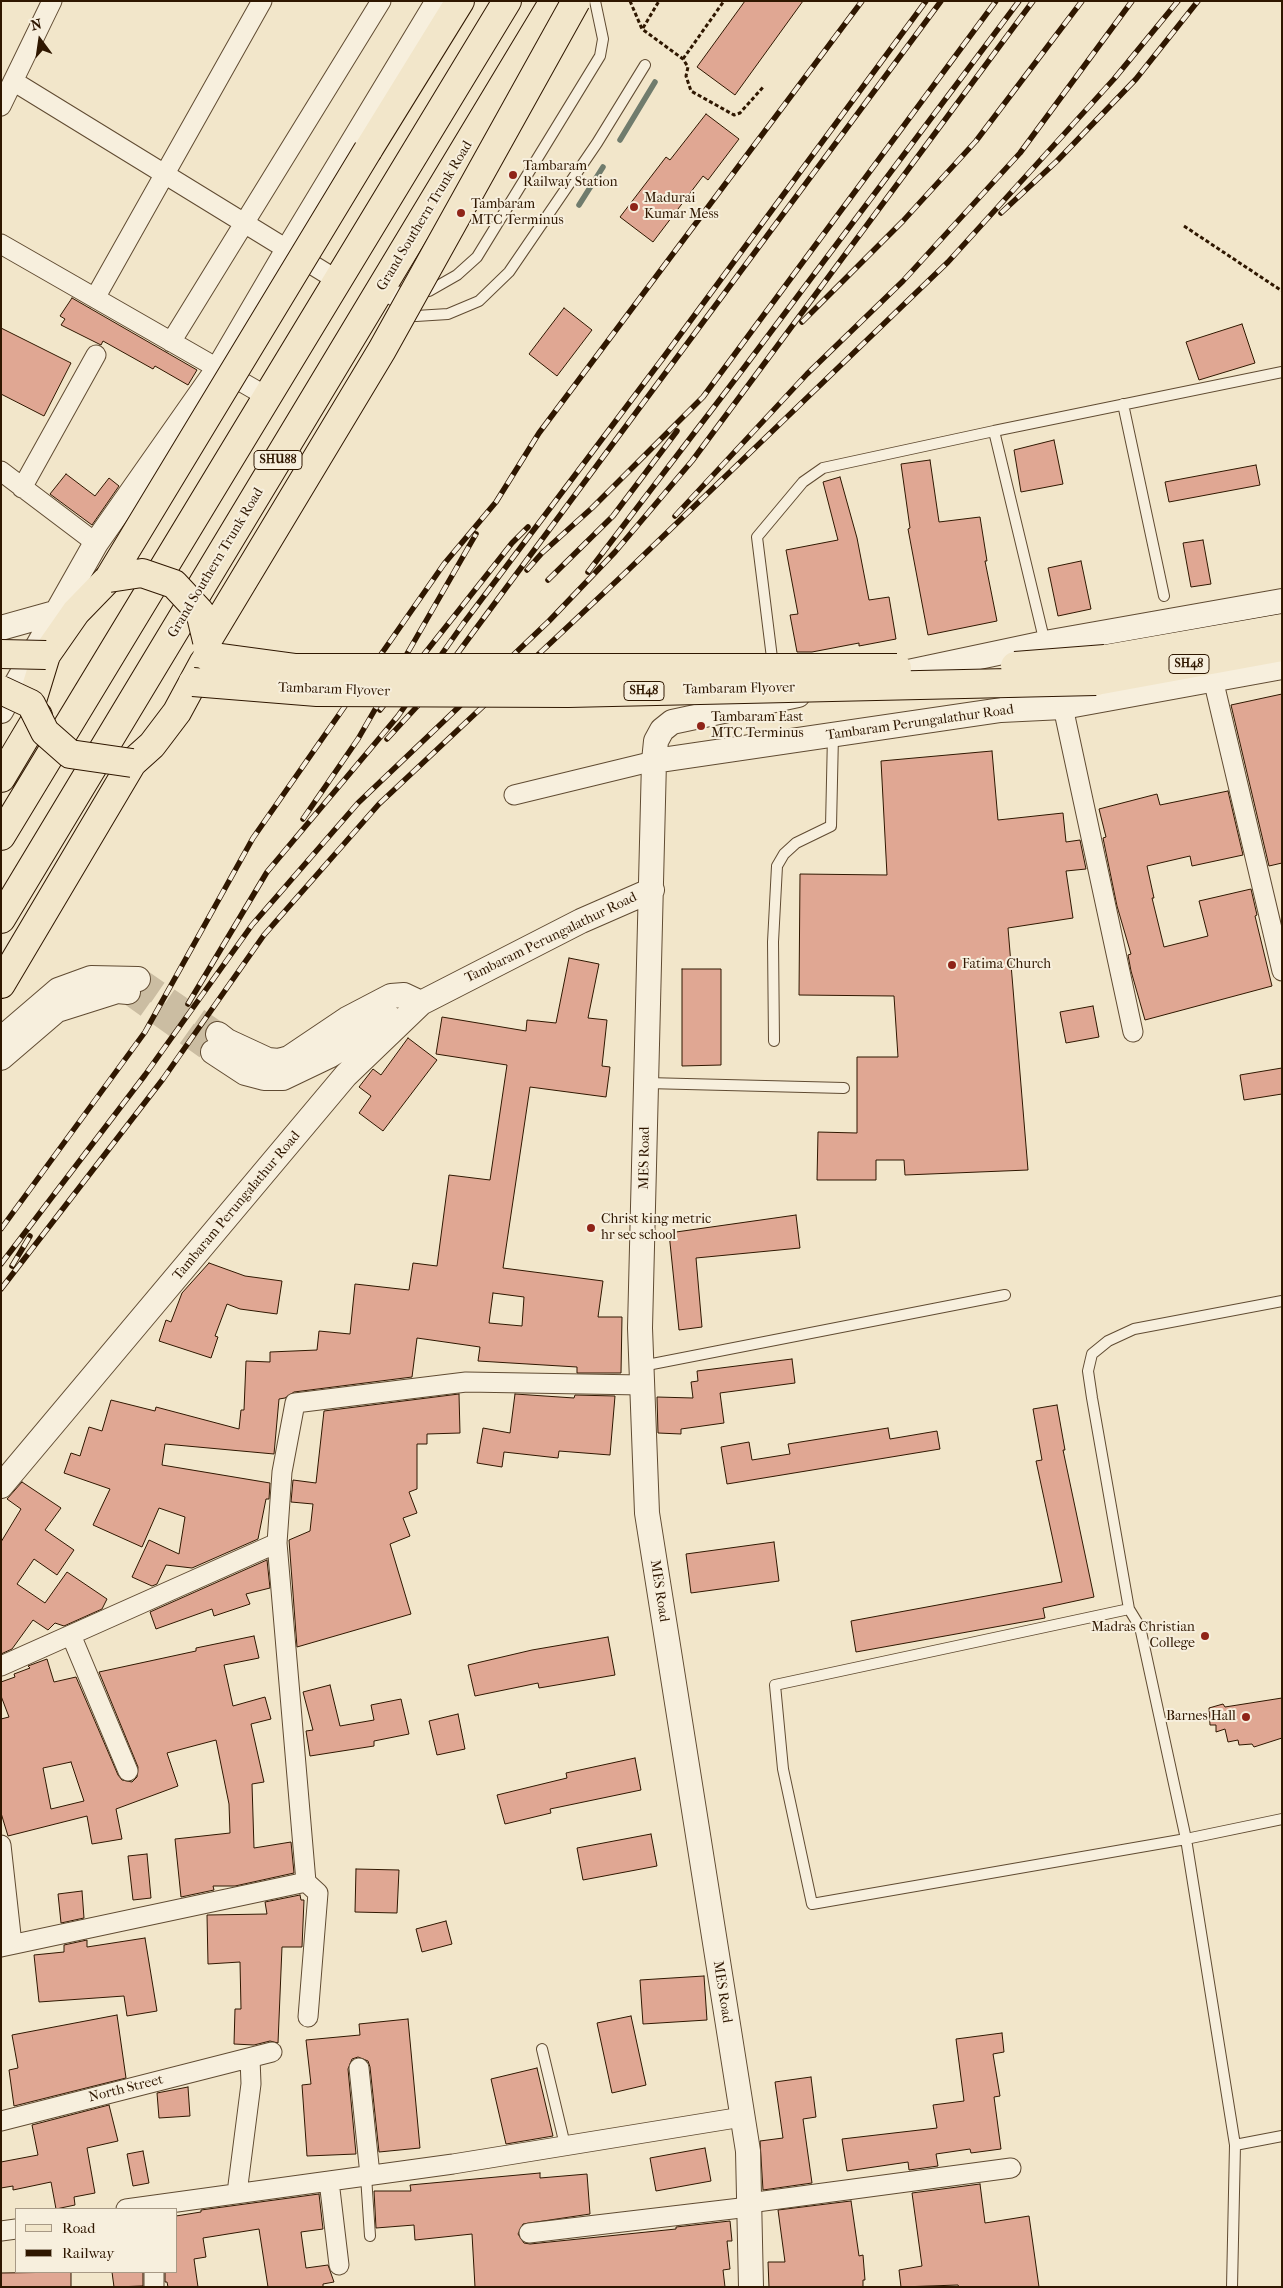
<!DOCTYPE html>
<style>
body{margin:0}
#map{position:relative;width:1283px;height:2288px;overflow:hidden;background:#f2e6ca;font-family:"IM FELL French Canon",serif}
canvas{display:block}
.frame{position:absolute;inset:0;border:2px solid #2f1700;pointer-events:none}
.legend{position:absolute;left:15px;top:2208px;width:162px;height:65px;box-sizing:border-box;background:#f7efdd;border:1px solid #a79985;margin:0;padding:6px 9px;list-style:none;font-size:15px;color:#2f1700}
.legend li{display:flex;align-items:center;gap:10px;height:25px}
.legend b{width:25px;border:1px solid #a79985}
.north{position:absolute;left:15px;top:15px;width:50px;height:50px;-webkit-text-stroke:4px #f7efdd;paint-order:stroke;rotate:346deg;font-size:14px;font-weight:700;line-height:20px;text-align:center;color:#2f1700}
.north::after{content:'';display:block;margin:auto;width:18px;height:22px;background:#2f1700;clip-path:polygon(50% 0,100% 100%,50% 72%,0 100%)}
</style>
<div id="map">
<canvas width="1283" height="2288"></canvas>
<div class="frame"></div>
<ul class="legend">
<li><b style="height:6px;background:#f2e6ca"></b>Road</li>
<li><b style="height:6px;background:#2f1700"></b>Railway</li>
</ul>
<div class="north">N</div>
</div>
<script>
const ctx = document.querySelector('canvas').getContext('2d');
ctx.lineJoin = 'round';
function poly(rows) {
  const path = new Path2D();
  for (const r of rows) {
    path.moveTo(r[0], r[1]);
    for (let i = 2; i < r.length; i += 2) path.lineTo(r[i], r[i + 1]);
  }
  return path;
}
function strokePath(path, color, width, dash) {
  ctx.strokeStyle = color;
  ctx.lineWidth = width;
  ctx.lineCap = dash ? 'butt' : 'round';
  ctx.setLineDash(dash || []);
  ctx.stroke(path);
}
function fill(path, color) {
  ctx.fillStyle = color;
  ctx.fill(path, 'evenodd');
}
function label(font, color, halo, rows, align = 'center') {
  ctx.font = font + ' "IM FELL French Canon",serif';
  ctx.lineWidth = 4;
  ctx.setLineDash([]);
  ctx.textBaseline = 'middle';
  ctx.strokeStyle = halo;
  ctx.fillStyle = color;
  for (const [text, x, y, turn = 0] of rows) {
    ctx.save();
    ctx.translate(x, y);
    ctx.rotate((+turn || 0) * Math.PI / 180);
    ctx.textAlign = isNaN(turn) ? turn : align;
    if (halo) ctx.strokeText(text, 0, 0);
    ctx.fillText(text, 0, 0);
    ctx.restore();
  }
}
strokePath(poly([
 [620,140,655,82],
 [579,205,603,167]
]), '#707c6d', 5.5);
const building = poly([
 [745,1,803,1,735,95,697,67,745,1],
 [706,114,739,139,708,180,703,176,653,242,620,217,666,157,670,160,706,114],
 [72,298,197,370,188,385,155,366,153,369,103,341,101,345,61,325,65,319,60,316,72,298],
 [564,308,592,330,557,376,529,354,564,308],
 [1242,324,1255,363,1199,380,1186,342,1242,324],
 [1,328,71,363,44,416,1,394,1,328],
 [1054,440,1063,484,1021,492,1014,450,1054,440],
 [930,460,939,522,980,517,987,561,985,561,997,621,928,635,908,529,910,528,901,464,930,460],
 [1256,465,1260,485,1169,502,1165,482,1256,465],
 [66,474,95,496,109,478,119,486,92,525,50,494,66,474],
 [840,477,857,538,869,600,889,597,896,639,859,646,859,643,812,652,797,652,790,615,798,614,786,550,838,540,823,482,840,477],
 [1203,540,1211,584,1191,587,1183,543,1203,540],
 [1081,561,1091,609,1058,616,1048,568,1081,561],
 [1282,694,1282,863,1269,866,1231,705,1282,694],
 [992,751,998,820,1063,813,1066,842,1080,840,1086,869,1066,871,1073,918,1008,928,1028,1170,905,1175,904,1160,876,1160,876,1180,817,1180,818,1132,857,1133,857,1057,898,1057,894,996,799,995,800,874,887,875,881,761,992,751],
 [1228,791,1243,855,1192,866,1190,856,1147,866,1154,898,1152,898,1164,947,1208,936,1199,901,1251,889,1257,915,1255,916,1272,986,1145,1020,1131,971,1128,955,1131,954,1117,906,1103,838,1106,837,1099,809,1157,794,1160,805,1228,791],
 [569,958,599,964,588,1018,607,1020,602,1066,610,1067,606,1097,530,1087,503,1268,603,1281,598,1317,622,1317,621,1373,577,1373,577,1367,478,1361,480,1347,417,1338,412,1377,294,1392,285,1398,279,1399,274,1454,165,1444,162,1465,270,1483,269,1499,266,1499,258,1539,192,1568,166,1565,157,1584,152,1586,132,1577,149,1540,179,1554,185,1517,159,1508,142,1547,93,1525,110,1489,64,1473,71,1453,80,1456,89,1427,102,1431,111,1400,155,1411,156,1407,239,1429,241,1410,244,1410,246,1361,270,1362,270,1352,317,1350,319,1331,350,1334,355,1284,409,1290,413,1263,437,1266,449,1175,490,1180,507,1065,436,1054,442,1017,526,1031,527,1020,556,1023,569,958],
 [493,1293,524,1297,522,1326,489,1323,493,1293],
 [682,969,721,969,721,1065,682,1066,682,969],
 [1093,1006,1099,1037,1066,1043,1060,1012,1093,1006],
 [408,1038,437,1060,383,1131,359,1113,371,1096,359,1087,373,1069,381,1075,408,1038],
 [1282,1068,1282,1094,1244,1100,1240,1075,1282,1068],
 [796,1215,800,1248,696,1258,702,1327,679,1330,669,1233,796,1215],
 [209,1263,245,1276,282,1281,277,1314,240,1309,227,1304,215,1336,218,1337,211,1358,159,1341,166,1320,171,1322,182,1293,209,1263],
 [792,1359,795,1383,720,1393,724,1423,681,1429,681,1434,658,1433,657,1397,693,1398,691,1382,698,1381,697,1371,792,1359],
 [459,1394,460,1433,427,1434,427,1444,417,1444,417,1489,409,1492,417,1513,403,1518,410,1536,390,1544,411,1614,297,1647,289,1540,310,1531,313,1504,291,1502,293,1480,316,1483,324,1411,459,1394],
 [515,1394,574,1398,575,1395,615,1396,610,1455,559,1451,558,1458,504,1452,502,1467,477,1463,483,1428,510,1433,515,1394],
 [1057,1405,1065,1450,1063,1450,1094,1597,1043,1608,1045,1618,856,1652,851,1621,1062,1582,1036,1461,1042,1460,1033,1409,1057,1405],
 [888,1428,890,1439,937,1431,940,1449,727,1484,721,1447,749,1442,752,1460,790,1454,788,1444,888,1428],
 [22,1482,61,1508,45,1530,74,1550,57,1575,34,1559,17,1584,45,1603,67,1572,107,1599,102,1609,64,1626,55,1623,48,1630,33,1620,12,1649,1,1654,1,1542,21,1509,7,1499,22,1482],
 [774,1542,779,1581,691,1593,686,1554,774,1542],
 [267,1560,270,1588,246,1594,250,1604,214,1616,212,1609,156,1629,150,1612,267,1560],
 [254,1636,259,1658,224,1665,233,1706,265,1697,271,1719,251,1724,264,1782,252,1784,254,1848,291,1842,294,1873,235,1886,213,1886,214,1890,181,1897,175,1839,230,1833,229,1804,216,1740,167,1753,178,1786,116,1809,122,1839,92,1844,87,1816,8,1836,1,1813,1,1719,9,1717,1,1696,1,1682,15,1677,14,1674,30,1668,28,1666,47,1659,54,1682,76,1677,118,1775,122,1780,132,1782,137,1777,138,1767,99,1672,196,1651,196,1648,254,1636],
 [71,1762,84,1801,51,1809,43,1768,71,1762],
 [608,1637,615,1675,539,1688,538,1683,475,1696,468,1665,532,1650,608,1637],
 [330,1685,340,1726,374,1720,371,1705,401,1699,409,1734,374,1741,374,1746,310,1756,306,1731,313,1730,303,1692,330,1685],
 [1282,1698,1282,1738,1254,1747,1252,1744,1239,1745,1238,1740,1228,1742,1225,1729,1216,1732,1216,1725,1210,1725,1209,1708,1223,1704,1225,1707,1282,1698],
 [458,1714,465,1749,437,1755,429,1721,458,1714],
 [635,1758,641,1790,550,1809,551,1813,505,1824,497,1795,567,1778,566,1773,635,1758],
 [651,1834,657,1866,583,1880,577,1848,651,1834],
 [147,1854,151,1898,133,1900,128,1856,147,1854],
 [356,1869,399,1870,397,1913,355,1912,356,1869],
 [82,1891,84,1918,61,1923,58,1894,82,1891],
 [300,1895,301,1900,304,1900,302,1947,282,1947,278,2043,270,2041,254,2045,234,2044,235,2009,241,2009,240,1962,208,1964,207,1915,267,1914,265,1902,300,1895],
 [446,1921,452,1944,422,1952,416,1929,446,1921],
 [145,1938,157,2011,127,2016,124,1996,39,2002,34,1955,64,1952,64,1945,87,1940,87,1947,145,1938],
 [704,1976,707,2020,643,2024,640,1980,704,1976],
 [117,2015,126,2078,14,2106,9,2070,18,2068,12,2035,117,2015],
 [631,2016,646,2085,612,2093,597,2023,631,2016],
 [408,2019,420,2148,379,2152,370,2067,368,2061,358,2057,352,2059,348,2069,356,2154,307,2156,302,2085,311,2084,306,2040,360,2035,359,2024,408,2019],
 [1002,2033,1004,2052,993,2054,1000,2096,994,2097,1001,2149,971,2153,970,2149,936,2154,938,2166,909,2170,908,2162,847,2171,842,2139,937,2128,933,2105,964,2101,956,2039,1002,2033],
 [537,2068,553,2136,506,2144,491,2079,537,2068],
 [811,2077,816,2117,803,2119,812,2183,763,2190,760,2141,783,2138,775,2082,811,2077],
 [188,2087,190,2116,159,2118,157,2093,188,2087],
 [109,2105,118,2141,87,2148,95,2193,74,2197,75,2205,56,2209,51,2182,13,2190,13,2186,1,2188,1,2162,38,2155,32,2125,109,2105],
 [705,2148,711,2181,656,2191,650,2158,705,2148],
 [143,2151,149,2183,133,2186,127,2154,143,2151],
 [540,2173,540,2178,587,2174,590,2214,523,2224,518,2234,524,2243,530,2244,676,2229,676,2227,730,2221,732,2241,727,2241,730,2269,723,2270,725,2287,475,2287,472,2234,415,2240,414,2225,376,2228,374,2191,411,2191,410,2185,540,2173],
 [980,2184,985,2223,1029,2216,1039,2287,959,2287,958,2285,901,2287,899,2270,922,2266,912,2193,980,2184],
 [319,2194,323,2229,301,2232,306,2268,328,2265,334,2282,323,2284,323,2287,268,2287,259,2229,203,2238,206,2257,194,2259,198,2287,168,2287,167,2282,165,2282,165,2272,176,2272,176,2216,201,2212,201,2210,319,2194],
 [851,2201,859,2256,863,2255,865,2280,863,2280,863,2287,769,2287,768,2262,785,2262,778,2210,851,2201],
 [71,2272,71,2287,1,2287,1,2273,71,2272],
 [112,2272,143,2272,143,2286,114,2287,112,2272]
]);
fill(building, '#e0a793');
strokePath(building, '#2f1700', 1);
strokePath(poly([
 [138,979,218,1034],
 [128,992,213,1052]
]), '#cbbda2', 24, [24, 12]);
const service = poly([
 [380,292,416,316,448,314,479,301,509,272,597,143,645,65],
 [381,292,429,291,457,275,477,257,600,56,603,39,595,1],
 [1123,404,1164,596],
 [1045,643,994,431,1282,372],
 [773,666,757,537,803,482,823,468,994,431],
 [774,1041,773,942,777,866,784,854,796,843,831,826,833,735],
 [647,1083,844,1088],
 [1282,1301,1134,1329,1108,1341,1092,1354,1088,1371,1092,1398,1129,1609,775,1685,783,1769,812,1904,1186,1839,1282,1819],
 [642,1366,1005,1295],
 [1129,1609,1140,1627,1186,1839,1235,2145],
 [542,2049,565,2145],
 [366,2176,370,2236],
 [1232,2287,1235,2145,1282,2136]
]);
const minor = poly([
 [13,81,337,280],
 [1,106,52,1],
 [1,244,266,396],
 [95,298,262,1],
 [171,342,381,1],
 [1,471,96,543],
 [22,488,96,355],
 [1213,679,1282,971],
 [1063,707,1133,1032],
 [514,795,654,761],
 [277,1543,282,1472,295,1403,466,1382,642,1385],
 [71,1635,128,1771],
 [1,1666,277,1543,306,1882,1,1947],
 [1,1845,12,1944],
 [306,1882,318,1893,308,2017],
 [359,2068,370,2175],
 [1,2121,272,2052],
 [329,2181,339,2265],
 [237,2193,251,2084,250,2058],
 [749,2203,1011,2168],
 [126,2209,453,2164,742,2117],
 [1,2231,16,2229],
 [529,2233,749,2207],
 [154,2287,154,2272]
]);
const tertiary = poly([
 [1,628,58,612],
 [880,678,1045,643,1282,601],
 [1,711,96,543,218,369,287,251,438,1],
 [654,761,1001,710,1063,707,1282,667],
 [218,1034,227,1041,268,1060,279,1061,289,1058,347,1019,391,996,404,995,421,1003],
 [1,1039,58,990,91,978,138,979],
 [213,1052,245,1073,264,1078,283,1078,329,1056,388,1019,392,1019],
 [1,1058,57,1010,117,991,128,992],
 [1,1486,346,1075,421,1003,581,921,652,890],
 [751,2287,748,2151,647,1513,640,1328,654,761,656,741,662,730,672,722,798,695]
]);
const primary = poly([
 [368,150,460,1],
 [1105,659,1282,628],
 [1096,681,1282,647],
 [31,704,46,655,76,612,109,578],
 [1,778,38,716],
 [1,836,507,1],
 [1,919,554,1],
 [1,984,132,763,152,745,177,712,204,662]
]);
strokePath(service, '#604b32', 12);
strokePath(minor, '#604b32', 21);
strokePath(tertiary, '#604b32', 26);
strokePath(primary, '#2f1700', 30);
strokePath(poly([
 [630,1,642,29,683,59,688,67,686,76,691,91,734,115,740,113,764,86],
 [643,28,659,1],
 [683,59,724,1],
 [1184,226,1282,291]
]), '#2f1700', 3, [4, 2.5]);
strokePath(service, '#f7efdd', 10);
strokePath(minor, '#f7efdd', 19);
strokePath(tertiary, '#f7efdd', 24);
strokePath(primary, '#f2e6ca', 28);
const rail = poly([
 [1001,213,1057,161,1136,79,1198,1],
 [802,322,903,221,976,141,1082,1],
 [675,516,807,374,903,281,1020,153,1132,1],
 [527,570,542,553,592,508,703,397,996,1],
 [588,572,743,369,1019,1],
 [548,580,613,516,677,431],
 [380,710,512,543,528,527],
 [387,739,423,700,941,1],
 [303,819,358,739,476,534],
 [188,1004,267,872,398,716,463,624,663,358,926,1],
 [1,1229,145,1032,253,838,444,564,496,502,539,433,862,1],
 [1,1264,145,1075,252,925,358,803,549,621,615,552,692,461,1033,1],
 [12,1266,30,1236],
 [1,1289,163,1079,264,935,379,804,624,574,948,262,1114,79,1178,1]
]);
strokePath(rail, '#2f1700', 5.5);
strokePath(rail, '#f7efdd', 4, [11]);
const primaryBridge = poly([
 [109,578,368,150],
 [109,578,142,573,174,584,200,612,207,641],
 [207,641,382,350,576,1],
 [1,654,46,655],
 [207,656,296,668,897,668],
 [1015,666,1105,659],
 [193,682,317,692,568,693,1096,681],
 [1,690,31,704,45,732,70,754,132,763]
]);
strokePath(primaryBridge, '#2f1700', 30, []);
strokePath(primaryBridge, '#f2e6ca', 28);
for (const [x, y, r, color] of [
 [513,175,5,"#8f2418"],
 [634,207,5,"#8f2418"],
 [461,213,5,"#8f2418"],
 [701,726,5,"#8f2418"],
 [952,965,5,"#8f2418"],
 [591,1228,5,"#8f2418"],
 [1205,1636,5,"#8f2418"],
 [1246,1717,5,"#8f2418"]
]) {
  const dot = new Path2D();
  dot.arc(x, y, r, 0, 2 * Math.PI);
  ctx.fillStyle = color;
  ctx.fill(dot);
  strokePath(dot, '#f7efdd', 2);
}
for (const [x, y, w] of [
 [278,460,48],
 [1189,664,40],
 [644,691,40]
]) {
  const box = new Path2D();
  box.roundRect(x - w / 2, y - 9.5, w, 19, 4);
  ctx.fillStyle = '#f7efdd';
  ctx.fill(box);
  strokePath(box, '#2f1700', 1);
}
label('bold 12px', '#2f1700', null, [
 ["SHU88",278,460],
 ["SH48",1189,664],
 ["SH48",644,691]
]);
label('14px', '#2f1700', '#f7efdd', [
 ["Tambaram",523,167],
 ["Railway Station",523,183],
 ["Madurai",644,199],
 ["Kumar Mess",644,215],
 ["Tambaram",471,205],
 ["MTC Terminus",471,221],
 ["Tambaram East",711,718],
 ["MTC Terminus",711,734],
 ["Fatima Church",962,965],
 ["Christ king metric",601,1220],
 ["hr sec school",601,1236],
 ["Madras Christian",1195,1628,"right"],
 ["College",1195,1644,"right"],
 ["Barnes Hall",1236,1717,"right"]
], 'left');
label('14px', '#2f1700', '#f7efdd', [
 ["Grand Southern Trunk Road",425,216,-59],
 ["Grand Southern Trunk Road",216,563,-59],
 ["Tambaram Flyover",739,689,-1],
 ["Tambaram Flyover",334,690,2],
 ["Tambaram Perungalathur Road",920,723,-8],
 ["Tambaram Perungalathur Road",551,938,-26],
 ["MES Road",645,1158,-89],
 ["Tambaram Perungalathur Road",237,1206,-50],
 ["MES Road",659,1591,81],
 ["MES Road",722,1992,81],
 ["North Street",126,2089,-14]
]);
</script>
